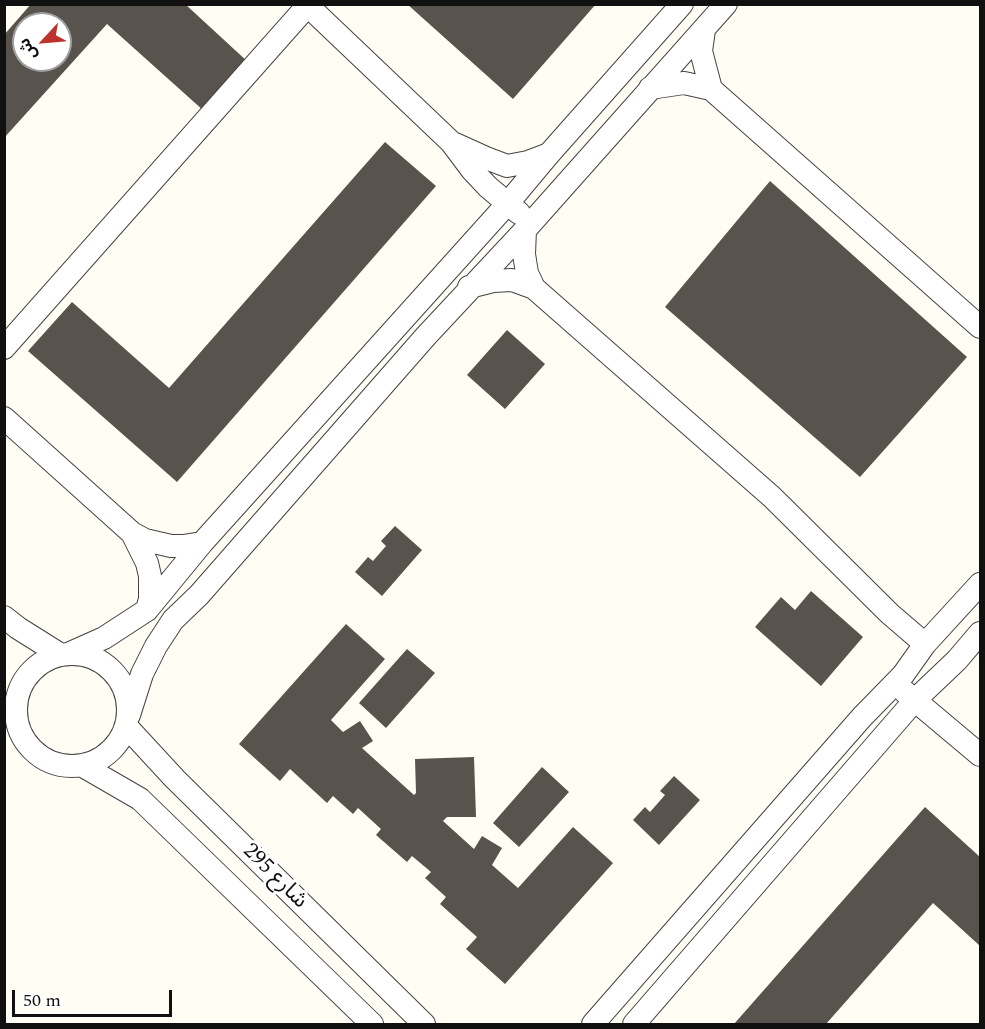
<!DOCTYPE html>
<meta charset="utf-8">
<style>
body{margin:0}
#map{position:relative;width:985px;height:1029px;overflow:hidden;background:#fffdf4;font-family:Spectral,"Noto Sans Arabic",serif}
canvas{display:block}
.frame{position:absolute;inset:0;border:6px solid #101010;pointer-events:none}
.north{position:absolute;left:12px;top:12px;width:60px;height:60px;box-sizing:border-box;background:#fff;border:2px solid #9f9f9f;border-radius:50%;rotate:244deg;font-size:16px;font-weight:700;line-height:24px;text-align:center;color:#101010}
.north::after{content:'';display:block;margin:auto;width:21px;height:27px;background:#bc322d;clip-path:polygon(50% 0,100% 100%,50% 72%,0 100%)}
.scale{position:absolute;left:12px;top:990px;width:160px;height:27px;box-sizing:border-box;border:3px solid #101010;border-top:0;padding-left:8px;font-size:18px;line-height:21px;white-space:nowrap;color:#101010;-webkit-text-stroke:4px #fff;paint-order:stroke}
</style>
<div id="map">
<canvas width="985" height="1029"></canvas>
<div class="frame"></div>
<div class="north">ش</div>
<div class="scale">50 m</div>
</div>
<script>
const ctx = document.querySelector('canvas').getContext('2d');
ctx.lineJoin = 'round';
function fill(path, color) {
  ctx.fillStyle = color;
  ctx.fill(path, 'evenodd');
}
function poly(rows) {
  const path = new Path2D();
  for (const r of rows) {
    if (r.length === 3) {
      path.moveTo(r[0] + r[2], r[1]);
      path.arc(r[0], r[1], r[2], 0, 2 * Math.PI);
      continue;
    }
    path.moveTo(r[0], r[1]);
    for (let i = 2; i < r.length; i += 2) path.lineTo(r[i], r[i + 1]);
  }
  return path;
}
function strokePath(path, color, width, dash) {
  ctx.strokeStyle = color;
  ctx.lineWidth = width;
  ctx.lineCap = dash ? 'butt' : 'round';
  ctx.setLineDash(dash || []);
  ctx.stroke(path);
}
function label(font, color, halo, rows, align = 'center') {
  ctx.font = font + ' Spectral,"Noto Sans Arabic",serif';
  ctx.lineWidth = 6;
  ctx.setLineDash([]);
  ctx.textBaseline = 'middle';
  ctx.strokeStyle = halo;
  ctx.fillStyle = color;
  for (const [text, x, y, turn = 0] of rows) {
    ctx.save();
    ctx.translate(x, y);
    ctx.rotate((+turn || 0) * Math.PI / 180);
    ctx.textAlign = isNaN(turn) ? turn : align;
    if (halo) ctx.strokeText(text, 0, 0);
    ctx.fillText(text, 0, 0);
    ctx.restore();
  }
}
fill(poly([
 [31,4,185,4,248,62,204,111,107,24,4,138,4,35],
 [24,24,60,24,60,60,24,60],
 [407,4,596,4,513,99],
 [385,142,436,186,177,482,28,351,72,302,169,388],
 [770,181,967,357,860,477,665,307],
 [507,330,545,364,505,409,467,375],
 [395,526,422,550,382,596,355,572,368,557,373,561,386,546,381,541],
 [811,591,863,637,821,686,755,627,781,597,795,610],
 [346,624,385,659,331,720,343,732,360,721,373,741,362,748,414,795,416,793,415,759,474,757,476,817,447,817,443,821,474,849,482,836,502,848,492,865,518,888,573,827,613,863,505,984,466,949,477,937,440,904,446,897,425,878,431,872,412,856,407,862,376,835,381,829,358,808,353,814,333,796,327,803,290,769,280,781,239,744],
 [407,649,435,673,386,728,359,703],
 [542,767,569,792,519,847,493,823],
 [674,776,700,800,659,845,633,820,645,807,650,812,665,795,660,791],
 [925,807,980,857,980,946,933,903,826,1024,734,1024]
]), '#59534d');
const minor = poly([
 [306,4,451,142,472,170,488,187,519,213],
 [704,30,701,51,711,89],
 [650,88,684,83,711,89,980,327],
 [455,144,486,158,507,166,528,162,549,154],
 [469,287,493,281,512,280,534,288,527,273,524,254,525,230],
 [534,288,772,497,890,614,925,644],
 [4,348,309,4],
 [4,418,132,533,145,540,171,546,183,546,202,543],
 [132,533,147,563,150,576,150,599,147,610],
 [4,617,18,628,61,655],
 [72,710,56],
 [68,654,104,638,147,610,202,543,508,203,549,154,682,4],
 [905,692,980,755],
 [129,715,142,674,156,646,173,620,199,595,426,336,525,230,726,4],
 [127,727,175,779,424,1024],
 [83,766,140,799,372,1024],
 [593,1024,862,717,903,675,925,644,980,584],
 [634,1024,915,700,957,660,980,633]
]);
strokePath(minor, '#434343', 24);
strokePath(minor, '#fff', 22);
label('22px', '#101010', '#fff', [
 ["شارع 295",274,877,45]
]);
</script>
